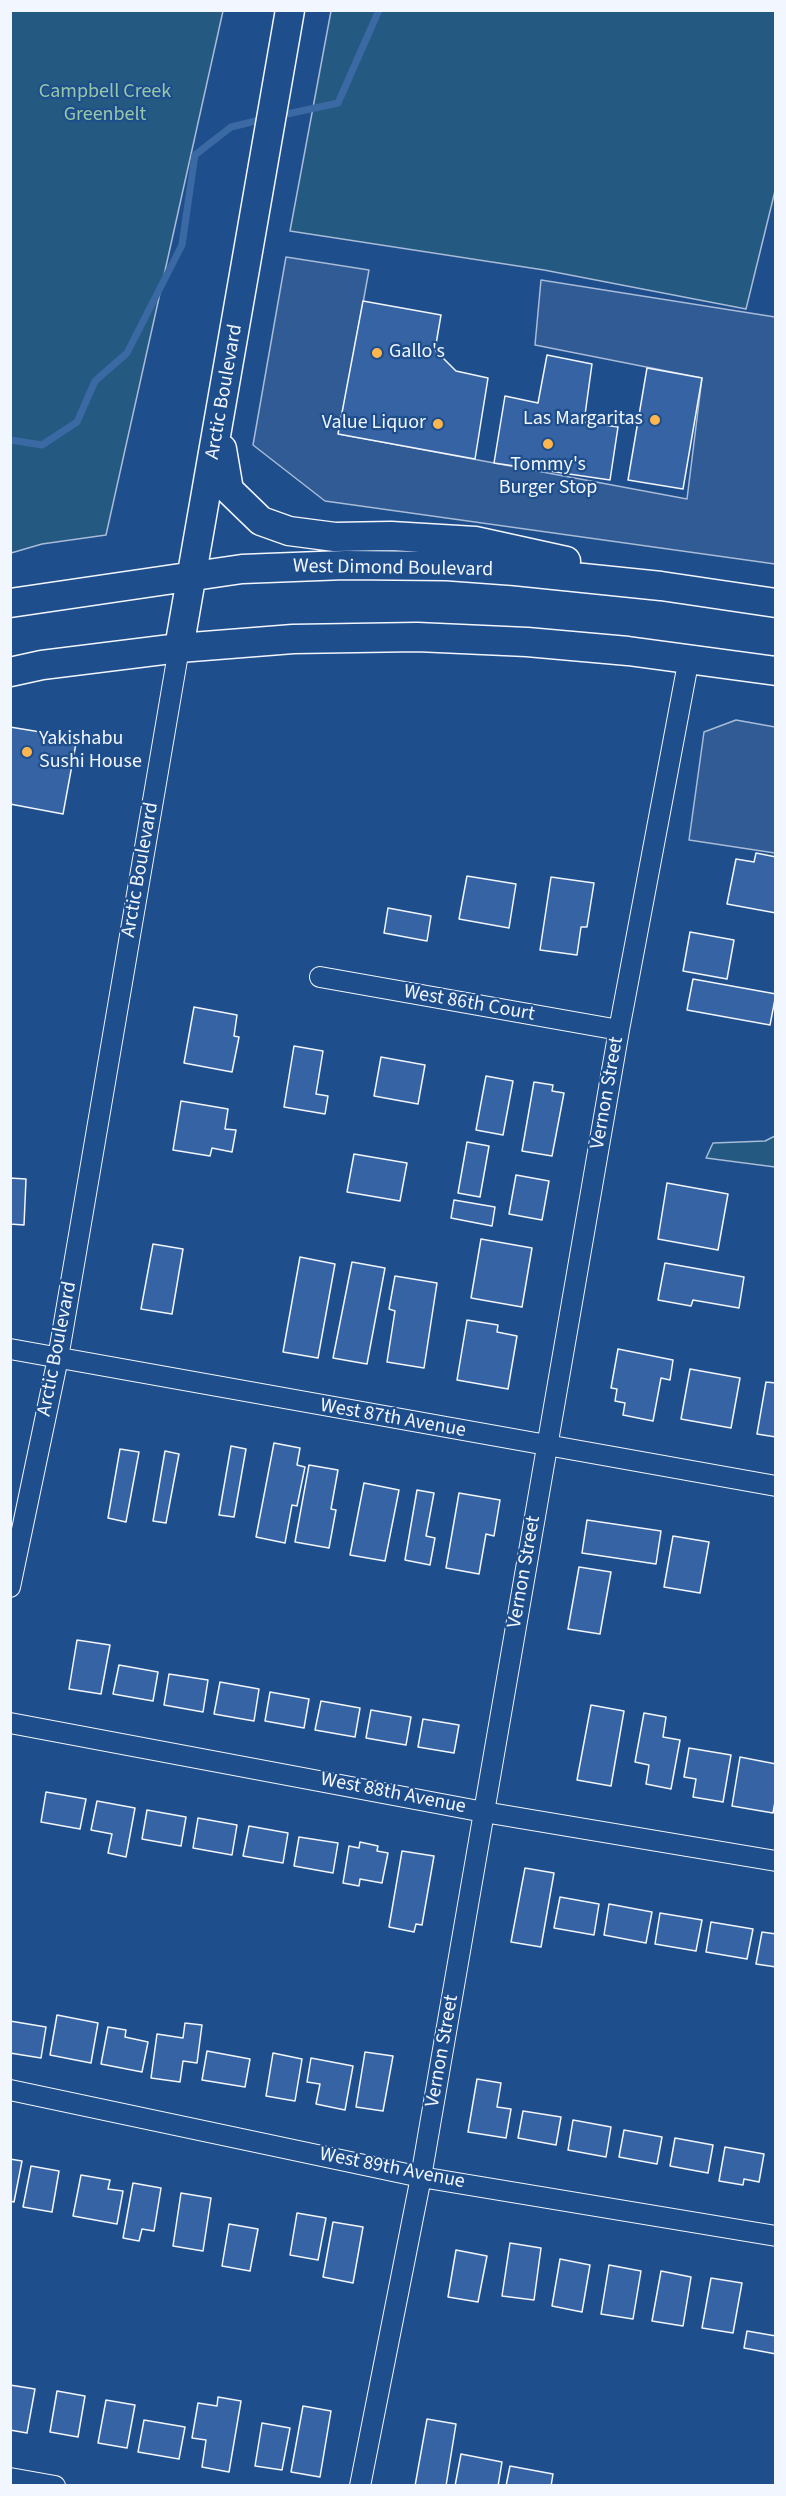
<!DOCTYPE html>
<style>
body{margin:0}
#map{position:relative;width:786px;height:2496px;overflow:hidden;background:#1f4e8c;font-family:"Source Sans 3",sans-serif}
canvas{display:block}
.frame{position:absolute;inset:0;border:12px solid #f2f6ff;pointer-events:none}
</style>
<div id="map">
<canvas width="786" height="2496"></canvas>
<div class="frame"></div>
</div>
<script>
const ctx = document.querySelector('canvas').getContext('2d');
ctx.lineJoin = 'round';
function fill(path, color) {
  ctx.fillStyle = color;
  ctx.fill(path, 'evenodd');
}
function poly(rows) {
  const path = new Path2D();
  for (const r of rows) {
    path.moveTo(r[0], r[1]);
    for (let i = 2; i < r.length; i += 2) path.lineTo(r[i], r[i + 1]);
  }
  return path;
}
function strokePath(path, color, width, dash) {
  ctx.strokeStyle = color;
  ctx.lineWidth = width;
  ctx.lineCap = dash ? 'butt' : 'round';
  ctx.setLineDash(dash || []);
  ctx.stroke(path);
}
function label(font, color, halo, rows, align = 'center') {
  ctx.font = font + ' "Source Sans 3",sans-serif';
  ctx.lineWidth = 4.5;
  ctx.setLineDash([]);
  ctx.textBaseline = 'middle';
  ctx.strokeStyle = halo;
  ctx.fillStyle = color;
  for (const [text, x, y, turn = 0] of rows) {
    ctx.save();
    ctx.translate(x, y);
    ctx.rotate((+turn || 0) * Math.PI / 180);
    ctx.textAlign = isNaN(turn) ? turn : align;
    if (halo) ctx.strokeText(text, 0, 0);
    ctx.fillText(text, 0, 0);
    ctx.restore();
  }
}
const green = poly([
 [11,10,223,11,106,535,42,544,11,553,11,10],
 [331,11,775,11,775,191,746,309,544,270,290,231,331,11],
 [775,1136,775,1167,706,1158,713,1143,765,1141,775,1136]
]);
fill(green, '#245a82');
strokePath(green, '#a8bbd7', 1.5);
const parking = poly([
 [286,257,369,270,339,434,687,499,702,378,535,345,541,280,775,317,775,564,325,501,253,445,286,257],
 [736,720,775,727,775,853,689,840,704,732,736,720]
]);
fill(parking, '#305b95');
strokePath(parking, '#a8bbd7', 1.5);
strokePath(poly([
 [278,116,338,103,379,10],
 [10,440,42,445,77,422,95,381,127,353,182,245,195,155,231,127,264,119]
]), '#3b69a3', 7);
const building = poly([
 [363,301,441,315,435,350,456,371,488,378,475,459,338,434,363,301],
 [547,355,592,364,584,422,618,427,610,480,494,463,505,396,538,403,547,355],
 [647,368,702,378,683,489,628,480,647,368],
 [10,727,77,738,63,814,10,804,10,727],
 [756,853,776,857,776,913,727,904,736,859,754,862,756,853],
 [467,876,516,884,509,928,459,919,467,876],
 [551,877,594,883,587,927,581,927,577,955,540,950,551,877],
 [388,908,431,916,427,941,384,933,388,908],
 [690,932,734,940,727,979,683,971,690,932],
 [693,979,776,994,770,1025,687,1010,693,979],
 [194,1007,237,1015,234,1036,239,1037,232,1072,184,1063,194,1007],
 [294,1046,323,1051,316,1094,328,1096,325,1114,284,1107,294,1046],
 [381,1057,425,1065,418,1104,374,1096,381,1057],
 [486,1076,513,1081,503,1135,476,1130,486,1076],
 [534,1082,553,1085,552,1091,564,1093,552,1156,522,1151,534,1082],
 [181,1101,228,1109,225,1129,236,1130,232,1152,212,1148,210,1156,173,1150,181,1101],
 [467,1142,489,1146,480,1197,458,1193,467,1142],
 [354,1154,407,1163,400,1201,347,1192,354,1154],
 [516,1175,549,1181,542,1220,509,1214,516,1175],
 [10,1178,26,1179,24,1225,10,1224,10,1178],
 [667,1183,728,1194,718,1250,658,1239,667,1183],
 [454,1200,495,1207,492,1226,451,1218,454,1200],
 [481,1239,532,1248,522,1307,471,1298,481,1239],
 [153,1244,183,1249,172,1314,141,1309,153,1244],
 [300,1257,335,1264,318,1358,283,1352,300,1257],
 [352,1262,385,1268,367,1364,333,1358,352,1262],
 [665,1263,744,1277,739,1308,693,1300,691,1306,658,1300,665,1263],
 [395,1276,437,1283,424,1368,387,1362,395,1311,389,1309,395,1276],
 [467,1320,498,1325,497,1332,517,1336,508,1389,457,1380,467,1320],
 [618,1349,673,1360,670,1380,661,1378,653,1421,623,1415,625,1403,615,1401,617,1389,611,1388,618,1349],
 [690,1369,740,1378,731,1428,681,1419,690,1369],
 [766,1382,776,1383,776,1437,757,1434,766,1382],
 [274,1443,300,1448,297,1465,305,1467,297,1506,292,1505,285,1543,256,1537,274,1443],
 [231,1446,246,1449,234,1517,219,1515,231,1446],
 [120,1449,139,1452,126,1522,108,1518,120,1449],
 [165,1451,179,1454,166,1523,153,1521,165,1451],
 [309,1465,338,1470,331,1509,336,1510,329,1548,295,1542,309,1465],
 [364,1483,399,1490,385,1561,350,1555,364,1483],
 [417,1490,434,1493,426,1536,435,1538,430,1565,405,1560,417,1490],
 [459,1493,500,1500,494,1536,486,1534,479,1574,446,1568,459,1493],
 [587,1520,661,1531,656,1564,582,1553,587,1520],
 [673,1536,709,1542,700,1593,664,1587,673,1536],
 [579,1567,611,1572,600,1634,568,1629,579,1567],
 [77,1640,110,1645,101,1694,69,1689,77,1640],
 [119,1665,158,1672,153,1701,113,1694,119,1665],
 [169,1674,208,1680,203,1712,164,1705,169,1674],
 [220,1682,259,1689,254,1721,214,1714,220,1682],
 [270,1692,309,1699,304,1728,265,1721,270,1692],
 [321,1701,360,1708,355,1737,315,1730,321,1701],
 [591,1705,624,1711,611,1786,577,1780,591,1705],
 [371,1710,411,1717,406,1745,366,1738,371,1710],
 [644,1713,666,1717,663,1737,680,1740,671,1789,646,1784,649,1765,635,1762,644,1713],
 [423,1719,459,1725,454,1753,418,1747,423,1719],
 [689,1748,731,1755,723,1802,693,1797,696,1779,684,1777,689,1748],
 [740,1757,776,1764,776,1796,773,1813,732,1806,740,1757],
 [46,1792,86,1799,80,1829,41,1822,46,1792],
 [97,1801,135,1808,126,1857,108,1853,112,1834,91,1830,97,1801],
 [147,1810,186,1817,181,1846,142,1839,147,1810],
 [198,1818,237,1825,232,1855,193,1848,198,1818],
 [249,1826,288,1833,283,1863,243,1856,249,1826],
 [299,1837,338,1843,333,1873,294,1866,299,1837],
 [360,1842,378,1846,377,1851,388,1853,382,1883,360,1879,359,1886,343,1883,349,1846,359,1848,360,1842],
 [402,1851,434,1856,422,1925,416,1924,414,1932,389,1927,402,1851],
 [525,1868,554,1873,541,1947,511,1942,525,1868],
 [560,1897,599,1904,594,1935,554,1928,560,1897],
 [609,1904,652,1912,646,1943,604,1935,609,1904],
 [660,1913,702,1920,696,1951,655,1944,660,1913],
 [711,1922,753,1929,747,1959,706,1952,711,1922],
 [762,1932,776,1934,776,1967,756,1964,762,1932],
 [57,2015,98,2023,91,2063,50,2055,57,2015],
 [10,2021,46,2027,41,2058,10,2053,10,2021],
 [185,2023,202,2025,197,2063,183,2061,180,2082,151,2078,157,2034,183,2038,185,2023],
 [108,2027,126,2030,125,2037,148,2042,142,2072,101,2064,108,2027],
 [207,2051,250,2059,245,2087,202,2080,207,2051],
 [365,2052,393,2056,383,2111,356,2107,365,2052],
 [273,2053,302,2059,295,2101,266,2096,273,2053],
 [311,2058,353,2066,345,2110,316,2104,320,2084,307,2082,311,2058],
 [477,2079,501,2083,497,2107,511,2109,506,2138,468,2132,477,2079],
 [523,2111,561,2117,556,2145,518,2138,523,2111],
 [573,2120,611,2127,606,2157,568,2150,573,2120],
 [624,2130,662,2137,657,2164,619,2157,624,2130],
 [675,2138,713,2145,708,2173,670,2166,675,2138],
 [725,2147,764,2154,759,2182,744,2179,743,2185,719,2181,725,2147],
 [10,2159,22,2161,14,2202,10,2201,10,2159],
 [31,2166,59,2171,52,2212,23,2207,31,2166],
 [81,2175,110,2180,108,2189,123,2191,117,2224,73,2216,81,2175],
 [133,2183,161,2188,154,2231,142,2229,139,2241,123,2238,133,2183],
 [181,2193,211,2198,203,2251,173,2246,181,2193],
 [297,2213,326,2218,318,2260,290,2255,297,2213],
 [333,2222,363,2227,353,2283,323,2277,333,2222],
 [229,2224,258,2229,250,2271,222,2266,229,2224],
 [510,2243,541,2248,534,2300,502,2296,510,2243],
 [456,2250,487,2256,478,2302,448,2297,456,2250],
 [560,2259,590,2265,582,2312,552,2306,560,2259],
 [609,2265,641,2271,633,2319,601,2314,609,2265],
 [661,2271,691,2277,683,2326,652,2321,661,2271],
 [711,2278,742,2283,733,2333,702,2328,711,2278],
 [747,2331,776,2336,776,2354,744,2348,747,2331],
 [10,2385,35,2389,27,2433,10,2430,10,2385],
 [57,2391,85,2396,78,2437,50,2432,57,2391],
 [218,2397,241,2401,229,2472,202,2467,206,2440,192,2438,198,2403,217,2406,218,2397],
 [106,2400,135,2405,127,2448,98,2443,106,2400],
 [303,2406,331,2411,320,2477,291,2472,303,2406],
 [427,2419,456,2424,446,2486,415,2486,427,2419],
 [144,2420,185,2427,179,2459,138,2452,144,2420],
 [262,2423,290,2428,282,2470,255,2466,262,2423],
 [461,2454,502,2462,498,2486,455,2486,461,2454],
 [510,2466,553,2474,551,2486,506,2486,510,2466]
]);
fill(building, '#3563a3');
strokePath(building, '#f2f6ff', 1.5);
const street = poly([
 [320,977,619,1030],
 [10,1349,776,1486],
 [10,1587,58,1358,179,648],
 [10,1723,484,1812,776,1861],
 [10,2090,421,2177,776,2236],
 [10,2478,55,2486],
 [360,2486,421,2177,619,1030,689,658]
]);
const secondary = poly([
 [222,449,229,490,261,521,289,531,335,537,391,536,475,541,566,561],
 [10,603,242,569,345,565,447,566,515,571,661,586,776,603],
 [179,648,290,10],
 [10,672,42,665,179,648,293,639,417,637,527,642,628,651,776,671]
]);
strokePath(street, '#f2f6ff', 22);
strokePath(secondary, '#f2f6ff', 31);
strokePath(street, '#1f4e8c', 20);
strokePath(secondary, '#1f4e8c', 28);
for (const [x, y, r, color] of [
 [377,353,6,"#ffb74d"],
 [655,420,6,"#ffb74d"],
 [438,424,6,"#ffb74d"],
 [548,444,6,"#ffb74d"],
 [27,752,6,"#ffb74d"]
]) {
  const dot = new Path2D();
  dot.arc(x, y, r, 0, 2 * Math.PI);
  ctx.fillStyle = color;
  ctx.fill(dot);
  strokePath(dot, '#1f4e8c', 2);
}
label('20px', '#97c8a6', '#1f4e8c', [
 ["Campbell Creek",105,93],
 ["Greenbelt",105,116]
]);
label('20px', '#f2f6ff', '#1f4e8c', [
 ["Gallo's",389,353],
 ["Las Margaritas",643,420,"right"],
 ["Value Liquor",426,424,"right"],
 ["Tommy's",548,466,"center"],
 ["Burger Stop",548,489,"center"],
 ["Yakishabu",39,740],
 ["Sushi House",39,763]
], 'left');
label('20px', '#f2f6ff', '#1f4e8c', [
 ["Arctic Boulevard",225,392,-80],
 ["West Dimond Boulevard",393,569,1],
 ["Arctic Boulevard",141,870,-80],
 ["West 86th Court",469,1004,10],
 ["Vernon Street",608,1093,-80],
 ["Arctic Boulevard",58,1349,-79],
 ["West 87th Avenue",393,1419,10],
 ["Vernon Street",525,1572,-80],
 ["West 88th Avenue",393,1794,11],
 ["Vernon Street",443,2051,-80],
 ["West 89th Avenue",392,2169,11]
]);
</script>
